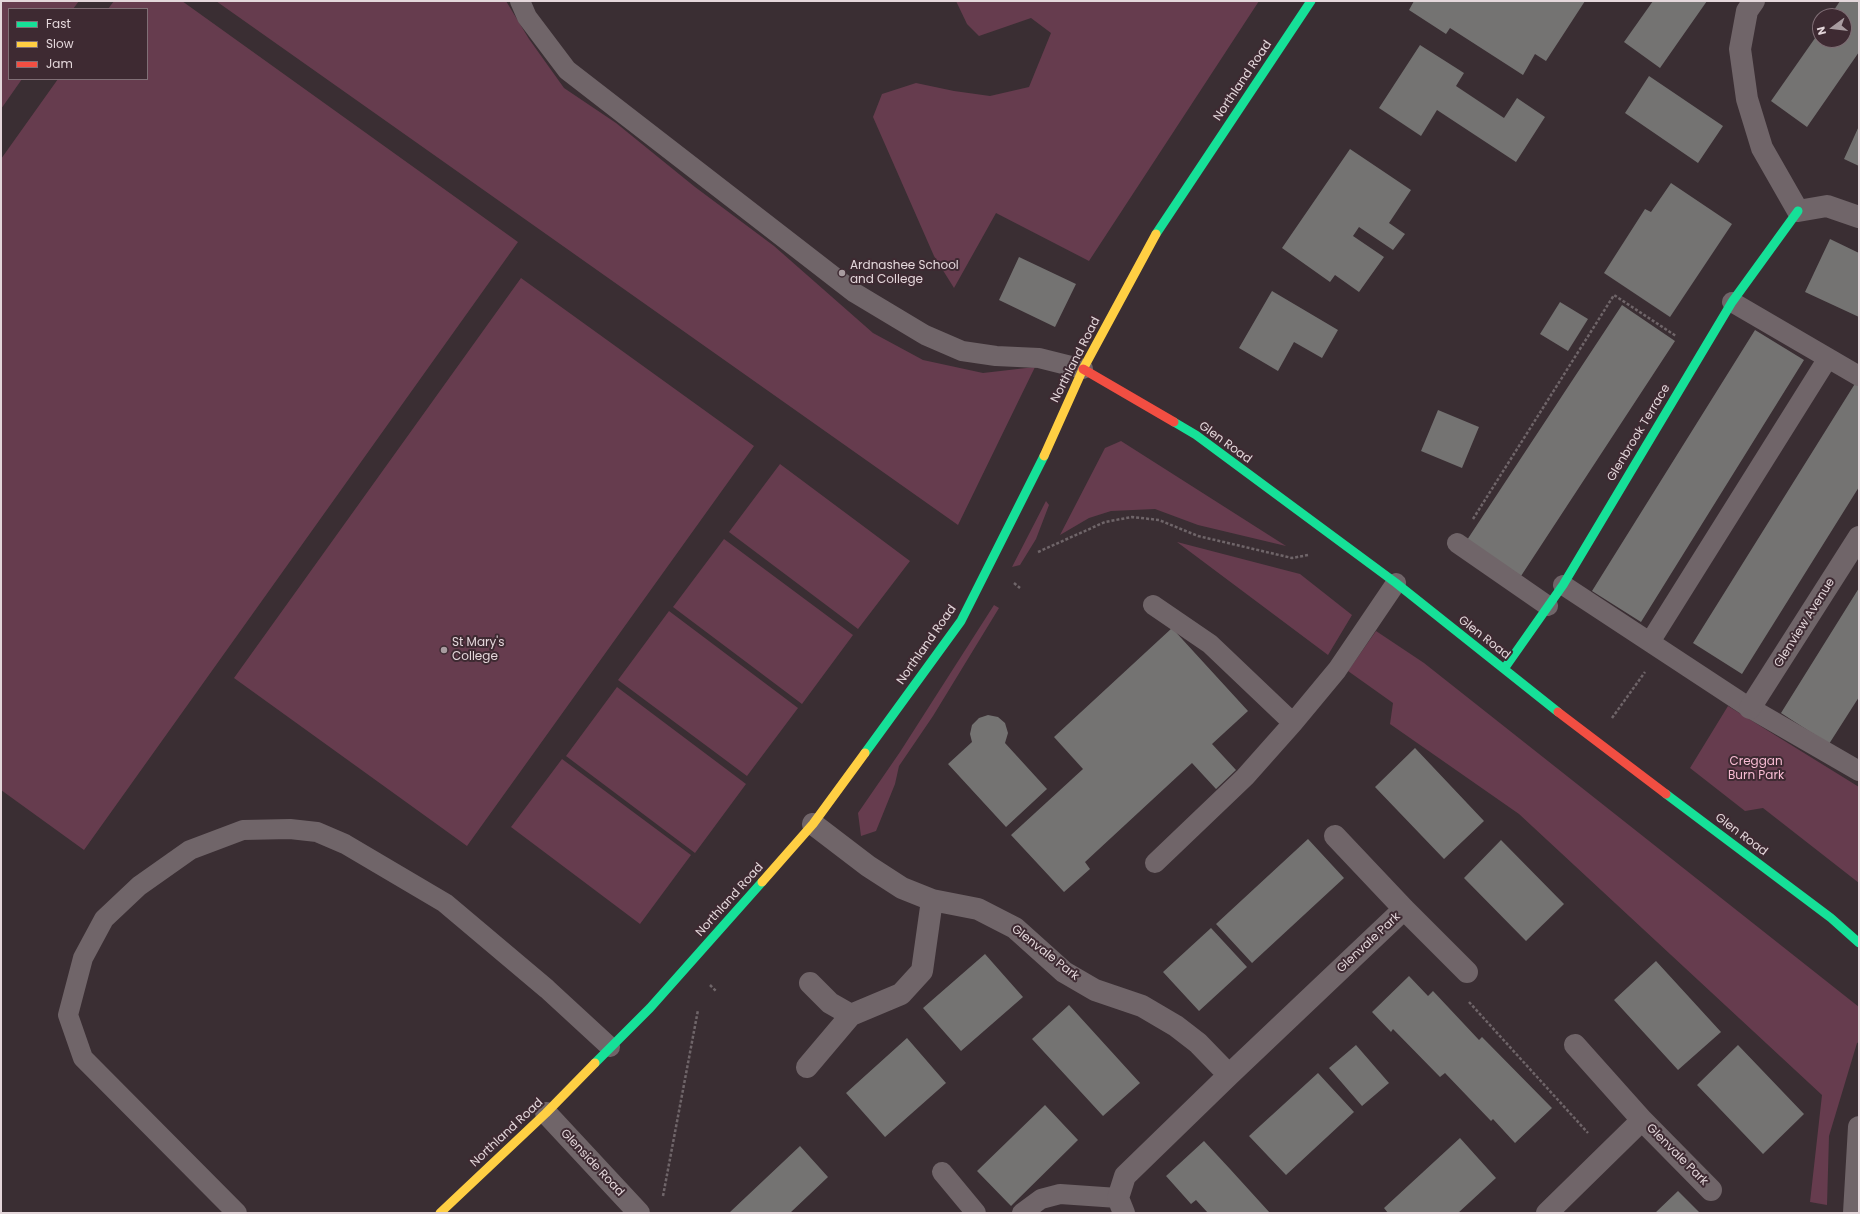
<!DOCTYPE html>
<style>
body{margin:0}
#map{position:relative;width:1860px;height:1214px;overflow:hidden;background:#3a2e33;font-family:Poppins,sans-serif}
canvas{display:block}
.frame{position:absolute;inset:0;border:2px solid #e4d7db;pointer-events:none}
.legend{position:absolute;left:8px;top:8px;width:140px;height:72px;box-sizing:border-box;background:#3e2a32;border:1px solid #806f76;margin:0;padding:5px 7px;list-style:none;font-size:12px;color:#e4d7db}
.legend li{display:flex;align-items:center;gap:8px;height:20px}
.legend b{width:20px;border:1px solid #806f76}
.north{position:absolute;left:1812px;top:8px;width:40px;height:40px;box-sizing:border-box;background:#3e2a32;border:1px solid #806f76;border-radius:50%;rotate:255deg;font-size:11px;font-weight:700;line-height:16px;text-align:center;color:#e4d7db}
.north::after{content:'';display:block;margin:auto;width:14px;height:18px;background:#a89ca0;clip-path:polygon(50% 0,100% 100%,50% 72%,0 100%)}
</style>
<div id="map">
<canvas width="1860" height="1214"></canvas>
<div class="frame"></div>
<ul class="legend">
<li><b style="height:5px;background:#16e098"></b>Fast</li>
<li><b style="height:5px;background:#ffcf43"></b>Slow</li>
<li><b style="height:5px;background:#f24e42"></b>Jam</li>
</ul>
<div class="north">N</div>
</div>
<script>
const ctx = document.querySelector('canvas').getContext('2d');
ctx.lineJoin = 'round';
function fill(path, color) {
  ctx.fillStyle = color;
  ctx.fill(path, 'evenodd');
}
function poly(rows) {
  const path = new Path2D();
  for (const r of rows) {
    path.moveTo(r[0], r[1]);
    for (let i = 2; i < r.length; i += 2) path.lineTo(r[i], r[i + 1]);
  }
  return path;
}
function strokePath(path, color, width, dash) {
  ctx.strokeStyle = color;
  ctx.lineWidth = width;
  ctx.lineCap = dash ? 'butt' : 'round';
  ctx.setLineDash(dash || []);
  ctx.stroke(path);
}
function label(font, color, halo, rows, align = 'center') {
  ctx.font = font + ' Poppins,sans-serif';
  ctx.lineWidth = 4;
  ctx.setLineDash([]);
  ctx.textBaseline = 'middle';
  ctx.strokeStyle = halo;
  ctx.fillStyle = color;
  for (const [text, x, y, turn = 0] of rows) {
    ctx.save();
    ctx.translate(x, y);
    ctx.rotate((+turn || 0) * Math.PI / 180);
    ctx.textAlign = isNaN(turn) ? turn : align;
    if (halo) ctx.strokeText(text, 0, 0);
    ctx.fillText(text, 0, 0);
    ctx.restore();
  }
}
fill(poly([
 [1,1,79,1,73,9,9,9,9,79,22,79,1,109],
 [114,1,182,1,518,242,84,850,1,790,1,159,58,79,147,79,147,9,108,9],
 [216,1,506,1,529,39,564,88,616,123,695,187,774,246,873,333,923,360,983,373,1035,367,958,525],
 [956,1,1259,1,1089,261,996,213,954,288,934,256,873,117,882,94,916,83,954,91,990,96,1029,87,1051,33,1031,18,979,36,967,24],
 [521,278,754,446,467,846,234,678],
 [1121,441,1286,546,1198,525,1155,509,1111,511,1089,518,1060,535,1105,448],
 [780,464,910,561,858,629,729,532],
 [1046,501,1049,505,1036,539,1020,565,1012,567],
 [724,539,853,635,802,704,673,607],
 [1177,542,1300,574,1352,615,1328,655],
 [994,605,999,608,933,716,899,766,895,784,876,831,861,836,858,813,900,752],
 [669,611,798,708,747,776,618,680],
 [1376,631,1424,663,1859,1007,1859,1042,1857,1043,1829,1136,1827,1205,1810,1202,1822,1095,1519,814,1390,724,1393,703,1348,671],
 [617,687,746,784,695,853,566,756],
 [1728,706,1859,787,1859,883,1763,808,1745,811,1690,768],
 [562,759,691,855,640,924,511,827]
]), '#663c4e');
fill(poly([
 [1414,1,1585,1,1546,61,1535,54,1523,75,1450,28,1446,34,1409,10],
 [1653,1,1707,1,1660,68,1624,42],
 [1840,1,1859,1,1859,52,1807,127,1771,101,1820,31,1820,40,1844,40,1844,16,1830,16],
 [1420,45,1464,73,1456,86,1504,118,1517,98,1545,117,1516,162,1437,110,1421,136,1379,108],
 [1649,76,1723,126,1698,163,1625,113],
 [1859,126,1859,166,1844,159],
 [1350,149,1411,190,1389,223,1405,234,1393,250,1359,227,1353,236,1384,257,1359,292,1335,275,1330,282,1282,248],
 [1671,183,1732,224,1670,317,1604,273,1645,209,1651,212],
 [1830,239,1859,253,1859,317,1805,292],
 [1019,257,1076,284,1055,327,999,300],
 [1272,291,1338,330,1322,358,1294,342,1278,371,1239,348],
 [1560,302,1588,319,1568,351,1540,334],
 [1622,305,1675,341,1521,576,1467,540],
 [1755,330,1804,360,1641,622,1592,591],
 [1856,382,1859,384,1859,487,1742,674,1693,643],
 [1438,410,1479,427,1462,468,1421,451],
 [1859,588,1859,697,1829,744,1781,713],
 [1172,628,1248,711,1212,744,1236,770,1216,789,1192,763,1085,862,1090,869,1064,892,1011,835,1083,769,1054,737],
 [988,715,998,717,1005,723,1008,733,1005,743,1047,789,1006,827,948,764,972,742,970,734,972,725,979,718],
 [1415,748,1484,821,1444,859,1375,787],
 [1308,839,1344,878,1252,963,1216,924],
 [1501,840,1564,904,1526,941,1464,878],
 [1211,928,1247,967,1199,1011,1163,972],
 [985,954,1023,997,961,1051,923,1008],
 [1656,961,1721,1032,1678,1070,1614,1000],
 [1409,976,1428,996,1433,991,1479,1040,1482,1037,1552,1108,1515,1143,1493,1119,1491,1121,1445,1073,1440,1077,1393,1029,1391,1032,1372,1012],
 [1069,1005,1140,1083,1103,1116,1032,1039],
 [907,1038,946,1083,885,1137,846,1093],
 [1356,1045,1389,1083,1362,1106,1329,1068],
 [1738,1045,1804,1114,1763,1154,1697,1085],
 [1318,1073,1354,1112,1286,1175,1249,1136],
 [1045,1105,1078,1140,1011,1206,977,1171],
 [1460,1138,1496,1178,1458,1213,1388,1213,1384,1208],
 [1204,1141,1230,1169,1270,1213,1208,1213,1196,1200,1191,1204,1166,1176],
 [800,1146,828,1177,790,1213,729,1213],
 [1678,1191,1700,1213,1655,1213]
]), '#747372');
strokePath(poly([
 [1473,519,1614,295,1676,336],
 [1038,552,1105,522,1132,517,1159,520,1198,536,1292,558,1308,555],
 [1014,583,1020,588],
 [1612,718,1645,672],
 [710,985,717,992],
 [1469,1002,1588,1133],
 [663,1196,698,1010]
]), '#6f6569', 2.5, [3, 2]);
strokePath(poly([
 [520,1,527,17,567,70,855,293,925,335,962,351,996,356,1039,358,1083,369],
 [1732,302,1859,376],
 [1457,543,1548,606],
 [1563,585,1750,708,1859,771],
 [1153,605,1210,644,1293,723],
 [1650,642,1828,358],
 [1155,863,1245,777,1293,723,1337,670,1396,583],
 [942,1172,976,1213],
 [237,1213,83,1058,68,1015,83,958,104,919,139,886,190,850,243,830,290,829,317,832,345,844,445,903,547,989,610,1047],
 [1022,1213,1041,1199,1060,1194,1118,1198]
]), '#706569', 20);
strokePath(poly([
 [1754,1,1747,11,1740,49,1747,99,1762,148,1798,211,1827,206,1859,217],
 [1750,708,1859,537],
 [813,824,868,866,902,888,932,900,978,909,1015,928,1064,972,1095,990,1142,1006,1176,1026,1198,1043,1229,1075],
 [1335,836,1404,909,1467,972],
 [810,983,830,1003,851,1015,901,994,922,971,932,900],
 [807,1067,851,1015],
 [546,1113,639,1213],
 [1642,1120,1711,1190],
 [1124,1213,1118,1198,1125,1176,1229,1075,1404,909],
 [1547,1213,1642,1120,1575,1045],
 [1854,1213,1859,1127]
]), '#706569', 22);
strokePath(poly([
 [1156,234,1311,1],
 [1174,422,1196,435,1396,583,1558,712],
 [1504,669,1563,585,1732,302,1798,211],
 [865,753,961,621,1044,456],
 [1666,794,1831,918,1859,943],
 [595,1063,650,1008,762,882]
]), '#16e098', 9);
strokePath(poly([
 [1044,456,1083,369,1156,234],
 [762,882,813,824,865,753],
 [440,1213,546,1113,595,1063]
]), '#ffcf43', 9);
strokePath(poly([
 [1083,369,1174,422],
 [1558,712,1666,794]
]), '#f24e42', 9);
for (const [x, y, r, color] of [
 [842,273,4,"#a89ca0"],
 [444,650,4,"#a89ca0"]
]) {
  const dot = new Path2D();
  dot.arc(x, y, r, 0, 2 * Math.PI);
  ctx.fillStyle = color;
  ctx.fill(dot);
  strokePath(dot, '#3e2a32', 1.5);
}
label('12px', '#e4d7db', '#3e2a32', [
 ["Northland Road",1243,81,-56],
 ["Northland Road",1076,360,-63],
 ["Glenbrook Terrace",1639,433,-59],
 ["Glen Road",1225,443,36],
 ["Glenview Avenue",1805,623,-58],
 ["Glen Road",1484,638,38],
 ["Northland Road",927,645,-55],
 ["Glen Road",1741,835,37],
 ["Northland Road",730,900,-48],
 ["Glenvale Park",1369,943,-43],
 ["Glenvale Park",1045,953,38],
 ["Northland Road",507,1133,-43],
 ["Glenvale Park",1677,1155,45],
 ["Glenside Road",592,1163,47]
]);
label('12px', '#e4d7db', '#3e2a32', [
 ["Ardnashee School",850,266],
 ["and College",850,280],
 ["St Mary's",452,643],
 ["College",452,657]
], 'left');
label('12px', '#f8bcd3', '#3e2a32', [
 ["Creggan",1756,762],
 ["Burn Park",1756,776]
]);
</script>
